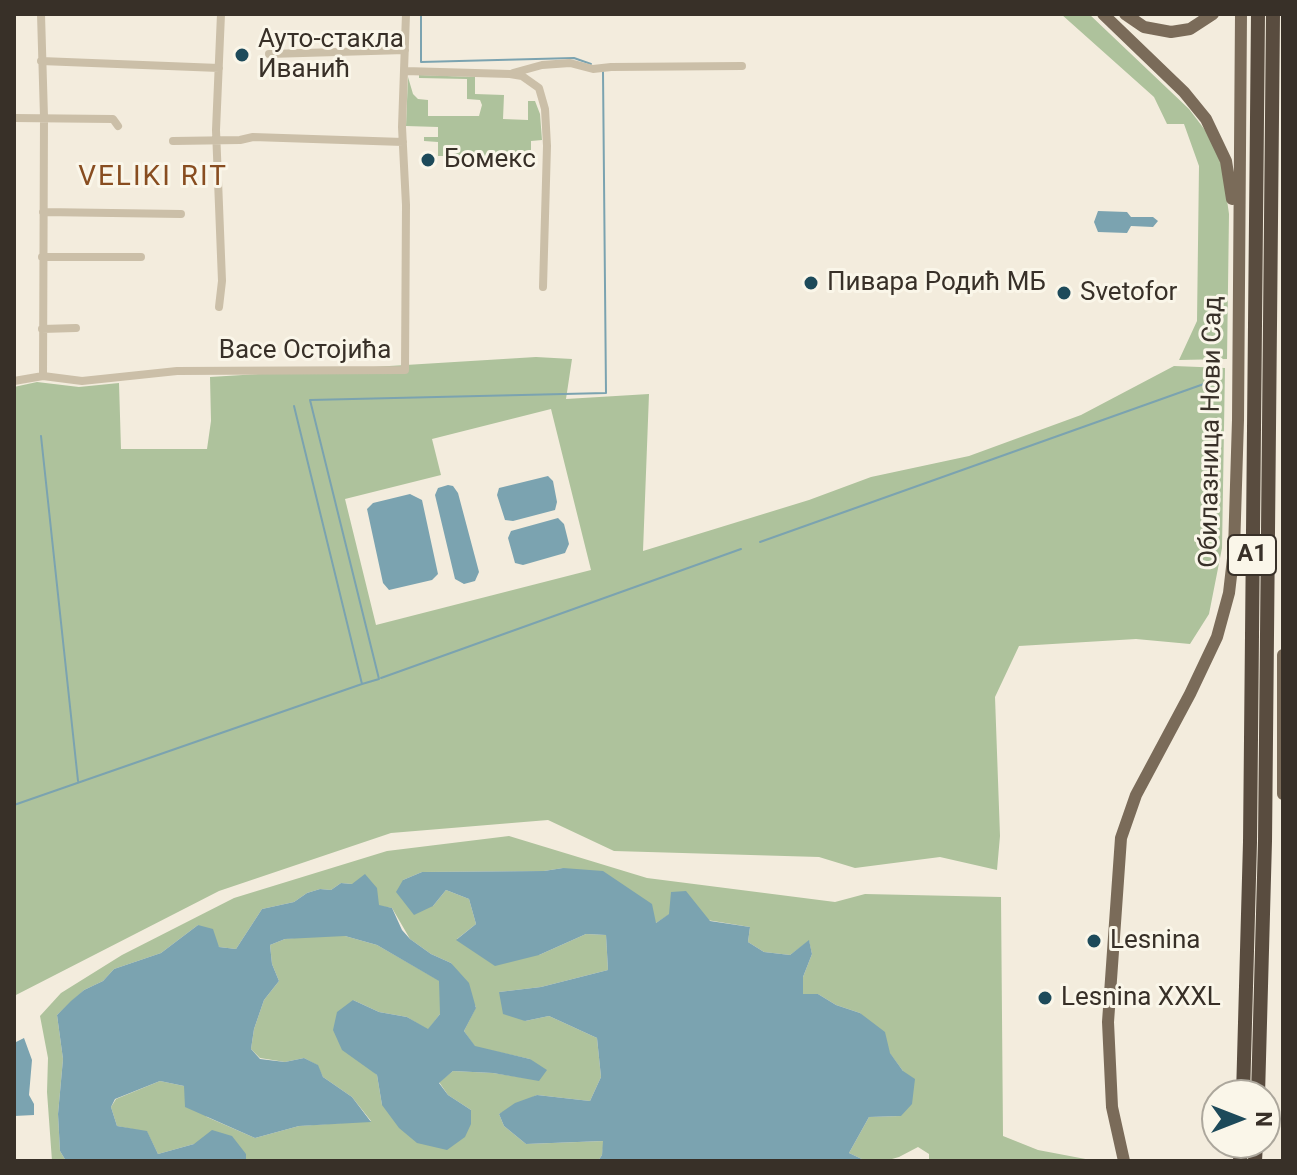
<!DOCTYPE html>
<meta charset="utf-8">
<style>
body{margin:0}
#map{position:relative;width:1297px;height:1175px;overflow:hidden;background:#f3ecdd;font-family:Roboto,sans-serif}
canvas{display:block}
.frame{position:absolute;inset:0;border:16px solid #383028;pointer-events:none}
.north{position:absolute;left:1201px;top:1079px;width:80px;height:80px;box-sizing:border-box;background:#faf6e9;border:2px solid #aca79c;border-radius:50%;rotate:90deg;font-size:22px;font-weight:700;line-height:32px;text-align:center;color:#383028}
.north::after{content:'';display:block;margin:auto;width:28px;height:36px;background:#1d4a5a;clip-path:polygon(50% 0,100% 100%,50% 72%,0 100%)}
</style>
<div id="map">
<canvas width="1297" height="1175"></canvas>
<div class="frame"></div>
<div class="north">N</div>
</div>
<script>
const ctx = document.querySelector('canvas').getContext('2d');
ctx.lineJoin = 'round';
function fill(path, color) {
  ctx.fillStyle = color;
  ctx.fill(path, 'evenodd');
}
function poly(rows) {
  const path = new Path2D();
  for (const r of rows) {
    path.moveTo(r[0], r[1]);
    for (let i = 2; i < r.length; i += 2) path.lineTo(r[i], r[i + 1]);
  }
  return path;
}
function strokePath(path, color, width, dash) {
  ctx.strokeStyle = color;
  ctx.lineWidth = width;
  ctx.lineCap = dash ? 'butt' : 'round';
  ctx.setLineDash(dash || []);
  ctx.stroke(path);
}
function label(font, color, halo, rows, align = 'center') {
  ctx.font = font + ' Roboto,sans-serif';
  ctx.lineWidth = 6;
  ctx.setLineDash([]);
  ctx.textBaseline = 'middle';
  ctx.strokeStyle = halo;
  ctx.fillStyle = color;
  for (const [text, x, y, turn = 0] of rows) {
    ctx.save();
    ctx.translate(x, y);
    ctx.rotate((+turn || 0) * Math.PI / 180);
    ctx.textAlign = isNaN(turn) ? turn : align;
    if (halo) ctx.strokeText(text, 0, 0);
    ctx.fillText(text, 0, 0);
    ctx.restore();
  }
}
fill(poly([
 [1061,14,1089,14,1189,109,1208,134,1222,165,1229,214,1227,359,1179,360,1197,321,1199,166,1184,124,1167,124,1154,97],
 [419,75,475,77,475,94,504,95,503,119,528,120,528,101,535,101,540,114,542,140,531,141,531,156,438,156,438,142,424,141,424,137,438,137,438,127,406,126,408,77,413,94,418,99,428,100,428,116,479,116,482,105,480,100,467,99,467,79,419,78],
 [536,357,572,359,566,399,649,394,643,551,809,500,871,477,969,456,1081,415,1174,366,1225,368,1222,548,1209,614,1190,644,1136,639,1019,646,995,697,1000,836,997,870,940,857,855,868,819,857,614,851,548,820,391,833,219,891,14,996,14,387,37,382,79,387,119,383,121,449,207,449,211,421,210,377],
 [551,409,591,570,376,625,345,499,441,475,432,439],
 [509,836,647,878,835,902,865,894,1001,897,1003,1136,1038,1150,1096,1161,929,1161,929,1154,918,1147,899,1157,885,1161,866,1161,849,1153,869,1117,901,1116,903,1071,860,1013,836,1005,818,994,803,994,803,977,812,954,809,941,790,955,764,952,748,942,750,927,670,914,656,923,563,868,544,871,422,872,403,880,433,906,446,890,469,899,476,924,457,939,539,955,586,934,606,935,608,970,541,987,499,992,525,1021,549,1016,597,1038,601,1077,590,1101,537,1095,499,1114,504,1126,526,1144,604,1141,602,1155,598,1161,246,1161,246,1154,194,1144,158,1154,147,1132,117,1126,111,1107,116,1099,160,1081,184,1086,207,1117,255,1138,299,1126,371,1121,352,1097,323,1077,317,1065,304,1058,285,1062,260,1058,251,1049,254,1029,264,1000,279,981,272,964,270,945,285,939,312,936,345,936,377,945,440,981,440,1014,428,1030,407,1017,379,1012,353,1000,370,1068,377,1075,382,1105,471,1110,448,1095,439,1082,453,1071,493,1073,539,1080,530,1059,475,1047,464,1031,476,1007,451,963,431,954,410,939,392,908,379,906,352,884,341,883,331,890,320,889,307,893,294,902,262,909,236,949,219,947,198,925,161,953,114,969,103,981,84,990,57,1015,63,1059,58,1114,60,1151,66,1161,52,1161,47,1092,48,1058,40,1016,61,993,122,955,234,898,387,851]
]), '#aec29c');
fill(poly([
 [1098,211,1127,212,1131,217,1153,217,1158,221,1153,227,1131,226,1127,233,1098,232,1094,222],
 [548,476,553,481,557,502,555,510,513,521,505,520,497,495,499,488],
 [448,485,453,486,458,493,479,572,475,581,464,584,455,579,435,495,438,488],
 [410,494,422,500,438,574,432,580,389,590,383,583,367,509,373,503],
 [558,518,564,524,569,544,565,553,523,565,515,563,508,538,511,531],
 [563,868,603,871,652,904,656,923,669,914,671,892,686,891,710,921,750,927,748,942,764,952,790,955,809,940,812,954,803,977,803,994,818,994,836,1005,860,1013,885,1032,890,1053,903,1071,915,1079,912,1104,901,1116,869,1117,849,1153,866,1161,598,1161,602,1155,603,1141,526,1144,504,1126,499,1114,515,1103,537,1095,590,1101,601,1077,597,1038,549,1016,525,1021,503,1014,499,992,541,987,608,970,606,935,586,934,539,955,495,966,456,940,476,924,469,899,446,890,433,906,414,915,396,892,403,880,422,872,544,871],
 [365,874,377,888,379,905,392,908,402,930,410,939,431,954,451,963,469,983,476,1008,464,1031,475,1046,530,1059,547,1070,539,1081,493,1073,453,1071,439,1083,448,1095,471,1110,471,1124,465,1137,447,1150,417,1143,399,1128,382,1105,377,1075,342,1050,333,1030,337,1012,353,1000,379,1012,407,1017,428,1029,440,1014,439,981,377,945,345,936,285,939,270,945,272,964,279,981,264,1000,254,1029,251,1049,260,1059,285,1062,304,1058,318,1065,323,1077,352,1097,371,1122,299,1126,255,1138,185,1107,184,1086,160,1081,115,1099,111,1107,117,1126,147,1131,158,1154,194,1144,212,1130,232,1136,246,1154,246,1161,66,1161,60,1151,58,1114,63,1059,57,1015,71,1001,84,990,103,981,114,969,161,953,198,925,213,929,219,947,236,949,262,909,294,902,307,893,320,889,331,890,341,883,352,884],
 [24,1038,32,1060,29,1095,34,1104,34,1115,14,1116,14,1043]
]), '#7ba3b0');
strokePath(poly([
 [421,14,421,62,574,58,591,64],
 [41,436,78,781],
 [760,542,1215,380],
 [381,678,741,549],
 [362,684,379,679,310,400,606,393,603,72],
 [14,805,362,684,294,406]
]), '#7ba3b0', 2);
strokePath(poly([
 [41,14,44,117,43,376],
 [269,54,405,50],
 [41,61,219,68],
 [405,71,510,74,522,76,539,88,545,109,547,146,543,287],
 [513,73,542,65,570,63,593,69,611,67,742,66],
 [14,118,113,119,118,126],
 [173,141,240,140,253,137,403,142],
 [43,212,181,214],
 [42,257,141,257],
 [219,307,222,281,216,130,221,14],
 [42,329,76,328],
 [14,381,43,376,82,381,177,371,405,370,406,205,402,127,406,14]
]), '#cbbfa8', 8);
strokePath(poly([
 [1103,14,1184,92,1206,119,1226,161,1232,199],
 [1125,14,1144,27,1171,32,1190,29,1213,14],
 [1283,655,1283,794],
 [1124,1161,1112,1107,1108,1022,1121,838,1136,795,1190,694,1217,637,1229,593,1234,550,1238,420,1241,14]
]), '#7a6b59', 12);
strokePath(poly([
 [1243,1095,1250,842,1258,14],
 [1258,1095,1265,841,1273,14],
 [1240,1161,1241,1143],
 [1255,1161,1256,1143]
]), '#594c3f', 14);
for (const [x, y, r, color] of [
 [242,55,8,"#1d4a5a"],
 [428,160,8,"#1d4a5a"],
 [811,283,8,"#1d4a5a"],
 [1064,293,8,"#1d4a5a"],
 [1094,941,8,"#1d4a5a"],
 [1045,998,8,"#1d4a5a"]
]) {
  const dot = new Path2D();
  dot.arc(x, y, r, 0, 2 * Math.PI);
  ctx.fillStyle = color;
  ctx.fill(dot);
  strokePath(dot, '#faf6e9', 3);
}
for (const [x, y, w] of [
 [1252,555,48]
]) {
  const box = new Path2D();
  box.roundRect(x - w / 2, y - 20, w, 40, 6);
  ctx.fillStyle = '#faf6e9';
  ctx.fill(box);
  strokePath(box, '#383028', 2);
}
label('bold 24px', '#383028', null, [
 ["A1",1252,555]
]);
label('26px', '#383028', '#faf6e9', [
 ["Ауто-стакла",258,40],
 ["Иванић",258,70],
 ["Бомекс",444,160],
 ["Пивара Родић МБ",827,283],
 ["Svetofor",1080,293],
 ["Lesnina",1110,941],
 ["Lesnina XXXL",1061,998]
], 'left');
label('26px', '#383028', '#faf6e9', [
 ["Васе Остојића",305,351],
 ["Обилазница Нови Сад",1212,432,-89]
]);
ctx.letterSpacing = '2px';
label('28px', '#884d20', '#faf6e9', [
 ["VELIKI RIT",153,178]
]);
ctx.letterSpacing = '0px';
</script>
